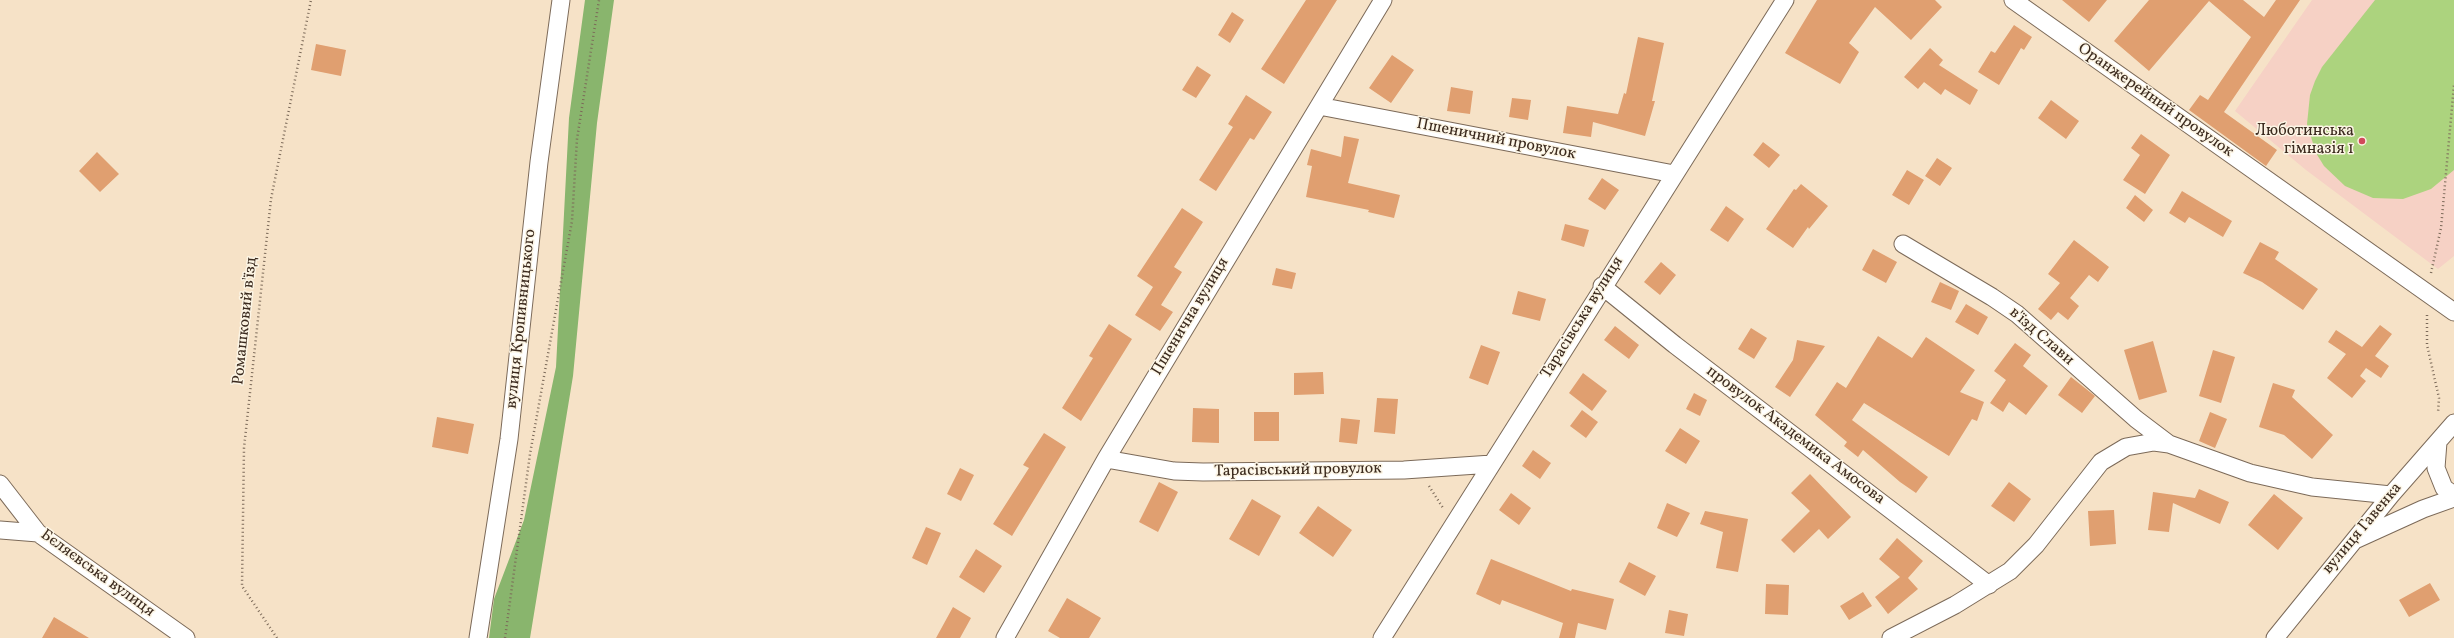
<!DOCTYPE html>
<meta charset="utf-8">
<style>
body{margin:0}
canvas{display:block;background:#f6e2c7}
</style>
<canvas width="2454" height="638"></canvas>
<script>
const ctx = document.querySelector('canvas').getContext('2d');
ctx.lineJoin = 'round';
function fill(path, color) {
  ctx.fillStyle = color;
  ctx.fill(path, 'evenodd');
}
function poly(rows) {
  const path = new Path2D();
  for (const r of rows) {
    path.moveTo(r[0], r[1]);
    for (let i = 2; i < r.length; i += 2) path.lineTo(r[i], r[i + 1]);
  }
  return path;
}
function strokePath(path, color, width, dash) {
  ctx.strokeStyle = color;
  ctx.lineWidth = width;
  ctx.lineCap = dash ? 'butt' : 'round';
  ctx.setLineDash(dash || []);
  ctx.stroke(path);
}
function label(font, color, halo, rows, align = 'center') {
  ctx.font = font + ' Vollkorn,serif';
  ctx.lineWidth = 3;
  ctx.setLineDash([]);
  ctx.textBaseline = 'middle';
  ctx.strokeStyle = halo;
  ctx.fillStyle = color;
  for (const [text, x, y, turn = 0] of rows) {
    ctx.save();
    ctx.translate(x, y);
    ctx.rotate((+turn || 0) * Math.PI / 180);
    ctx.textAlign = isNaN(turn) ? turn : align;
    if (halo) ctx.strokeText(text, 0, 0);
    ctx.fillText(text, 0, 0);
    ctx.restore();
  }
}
fill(poly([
 [2312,0,2454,0,2454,256,2438,269,2306,170,2235,111]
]), '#f6d1c5');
fill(poly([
 [2375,0,2454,0,2454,170,2431,189,2403,199,2373,198,2345,186,2324,166,2316,153,2307,124,2310,95,2315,81,2322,67]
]), '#acd37e');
fill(poly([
 [585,0,614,0,597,123,573,376,530,638,489,638,494,599,524,520,556,367,569,118]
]), '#89b56d');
fill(poly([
 [1306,0,1337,0,1284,84,1261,69],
 [1817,0,1935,0,1942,7,1911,40,1875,7,1849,43,1859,52,1840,84,1785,53],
 [2062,0,2107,0,2089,22],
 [2149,0,2243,0,2264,17,2276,0,2300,0,2224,112,2277,150,2266,166,2189,110,2200,95,2208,100,2251,37,2209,1,2149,71,2114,41],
 [1232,12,1244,20,1230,43,1218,35],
 [2014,25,2032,37,2024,50,2021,48,1999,85,1978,72,1991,51,1995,53],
 [1638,37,1664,43,1652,101,1655,101,1645,136,1593,122,1591,137,1563,133,1567,106,1618,114,1624,93,1626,94],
 [316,44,346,50,341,76,311,70],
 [1930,48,1943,60,1939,65,1978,90,1970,105,1945,89,1941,95,1924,82,1918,89,1904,77],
 [1392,55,1414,70,1391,103,1369,88],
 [1197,66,1211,75,1196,98,1182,90],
 [1451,87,1473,91,1470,114,1447,111],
 [1246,95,1272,112,1254,140,1250,138,1216,191,1199,180,1233,127,1228,124],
 [1512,98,1531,100,1528,120,1509,117],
 [2051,100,2079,121,2066,139,2038,118],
 [2141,134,2170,155,2145,194,2123,180,2140,155,2131,148],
 [1344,136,1359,139,1348,183,1400,195,1394,218,1368,212,1369,210,1306,197,1312,166,1307,165,1311,149,1341,157],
 [1763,142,1780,155,1769,168,1753,155],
 [97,152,119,174,100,192,79,171],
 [1937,158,1952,168,1940,186,1925,176],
 [1907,170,1924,180,1909,205,1892,195],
 [1602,178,1619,190,1605,210,1588,199],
 [1801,184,1828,206,1809,229,1808,227,1793,248,1766,229,1794,189,1796,190],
 [2182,191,2232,221,2223,237,2189,217,2185,223,2169,213],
 [2135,195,2153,210,2144,222,2126,208],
 [1726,206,1744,219,1728,242,1710,230],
 [1182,208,1203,222,1174,267,1182,272,1161,305,1173,312,1160,331,1135,315,1153,287,1137,276],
 [1565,224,1589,230,1584,247,1561,240],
 [2074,240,2109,267,2098,282,2089,275,2070,298,2079,306,2068,320,2058,312,2051,320,2038,309,2060,283,2048,274],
 [2260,242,2279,252,2275,259,2318,289,2303,310,2262,282,2243,273],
 [1873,249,1897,262,1886,283,1862,270],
 [1661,262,1676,275,1660,295,1644,282],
 [1276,268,1296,273,1292,289,1272,285],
 [1940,282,1959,291,1951,310,1931,302],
 [1518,291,1546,299,1540,321,1512,314],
 [1966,304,1988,317,1978,335,1955,322],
 [1109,324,1132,339,1081,421,1062,408,1093,358,1089,356],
 [2380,325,2392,334,2375,356,2389,366,2381,378,2366,368,2360,376,2366,381,2352,398,2327,378,2346,354,2328,342,2336,330,2362,347],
 [1615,326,1639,345,1629,359,1604,340],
 [1751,328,1767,338,1754,359,1738,349],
 [1878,336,1912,358,1926,337,1975,370,1960,392,1984,402,1977,421,1972,419,1949,456,1864,403,1852,420,1928,477,1916,493,1900,482,1863,450,1858,457,1844,446,1847,442,1815,415,1837,382,1846,388],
 [1797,340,1825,346,1790,397,1775,387,1793,360],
 [2153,341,2167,392,2139,400,2124,350],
 [2015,343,2031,355,2023,366,2048,386,2026,415,2009,402,2003,412,1990,403,2006,380,1994,371],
 [1481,345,1500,352,1488,385,1469,378],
 [2213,350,2235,357,2221,403,2199,396],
 [1323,372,1324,394,1294,395,1294,373],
 [1583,373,1607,391,1592,411,1569,393],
 [2071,377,2095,396,2082,413,2058,395],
 [2273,383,2295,390,2292,397,2333,435,2312,459,2284,435,2259,427],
 [1694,393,1707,400,1700,416,1686,409],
 [1377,398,1398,399,1395,434,1374,432],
 [1193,408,1219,409,1219,443,1192,442],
 [1582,410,1598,422,1586,438,1570,426],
 [1254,412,1279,412,1279,441,1254,441],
 [2210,412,2227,419,2215,448,2199,441],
 [437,417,474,424,468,454,432,447],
 [1341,418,1360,420,1357,444,1339,442],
 [1680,428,1700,441,1686,464,1665,451],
 [1044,433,1066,447,1012,536,993,524,1029,468,1023,465],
 [1533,450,1551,463,1540,479,1522,466],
 [960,468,974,475,961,501,947,494],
 [1810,474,1851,517,1828,539,1819,529,1794,553,1781,540,1810,511,1791,493],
 [1159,482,1178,492,1158,532,1139,522],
 [2009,482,2031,499,2014,522,1991,506],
 [2199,489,2229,502,2220,524,2173,503,2169,532,2148,530,2153,492,2195,498],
 [1511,493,1531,508,1519,525,1499,510],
 [2274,494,2303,518,2278,550,2248,525],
 [1252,499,1281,516,1259,556,1229,539],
 [1667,503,1690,513,1677,537,1657,528],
 [1318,506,1352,530,1333,557,1299,533],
 [2114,510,2116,544,2090,546,2088,511],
 [1705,511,1748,519,1738,572,1716,568,1723,532,1700,524],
 [926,527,941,533,927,565,912,558],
 [1897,538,1923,561,1908,578,1918,589,1888,614,1875,597,1900,577,1879,559],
 [976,549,1002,566,984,593,959,577],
 [1491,559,1571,591,1572,589,1614,599,1606,630,1578,623,1575,638,1559,638,1563,623,1502,600,1500,605,1476,594],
 [1629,562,1656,576,1645,596,1619,582],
 [2430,583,2440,600,2409,617,2399,600],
 [1766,584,1789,585,1788,615,1765,614],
 [1863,592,1872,606,1849,620,1840,606],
 [1067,598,1101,618,1089,638,1060,638,1048,631],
 [953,607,971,618,960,638,936,638],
 [1669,610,1688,614,1684,636,1665,633],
 [54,617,89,638,42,638]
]), '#e09f70');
const minor = poly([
 [2013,0,2454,312],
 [1319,106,1674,174],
 [1903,244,1992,297,2017,314,2136,419,2169,444],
 [1602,286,1675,345,1989,585],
 [2438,442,2436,468,2444,488,2454,495],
 [1106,459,1174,471,1203,472,1404,470,1492,464],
 [0,484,38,533,186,638],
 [0,530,38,533],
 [2357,539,2423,509,2454,498],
 [478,638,509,439,539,162,561,0],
 [1005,638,1106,459,1383,0],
 [1382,638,1785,0],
 [1891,638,1955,605,2010,571,2036,545,2101,462,2126,447,2154,442,2169,444,2250,473,2312,487,2391,495],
 [2275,638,2391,495,2454,423]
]);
strokePath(minor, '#7c6a59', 19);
strokePath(poly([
 [2431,273,2441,228,2454,85],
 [2427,315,2427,345,2439,398,2438,413],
 [1429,486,1443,508],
 [277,638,242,586,244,448,271,199,311,0],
 [505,638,530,454,572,221,577,139,599,0]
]), '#7c6a59', 2.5, [1, 3]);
strokePath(minor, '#fff', 17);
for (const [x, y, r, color] of [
 [2362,141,4,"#d1495b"]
]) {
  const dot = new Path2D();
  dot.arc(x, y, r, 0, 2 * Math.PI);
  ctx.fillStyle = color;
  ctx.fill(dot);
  strokePath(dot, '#fcf5e5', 1.5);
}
label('16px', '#3b2a1e', '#fcf5e5', [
 ["Оранжерейний провулок",2155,101,35],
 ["Пшеничний провулок",1496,140,11],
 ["Пшенична вулиця",1191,317,-59],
 ["Тарасівська вулиця",1583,318,-58],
 ["вулиця Кропивницького",522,319,-84],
 ["Ромашковий в'їзд",246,321,-84],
 ["в'їзд Слави",2041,337,41],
 ["провулок Академика Амосова",1795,436,37],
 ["Тарасівський провулок",1298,471,-1],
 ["вулиця Гавенка",2363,529,-50],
 ["Бєляєвська вулиця",97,574,36]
]);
label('16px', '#3b2a1e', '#fcf5e5', [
 ["Люботинська",2354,132],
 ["гiмназiя 1",2354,150]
], 'right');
</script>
